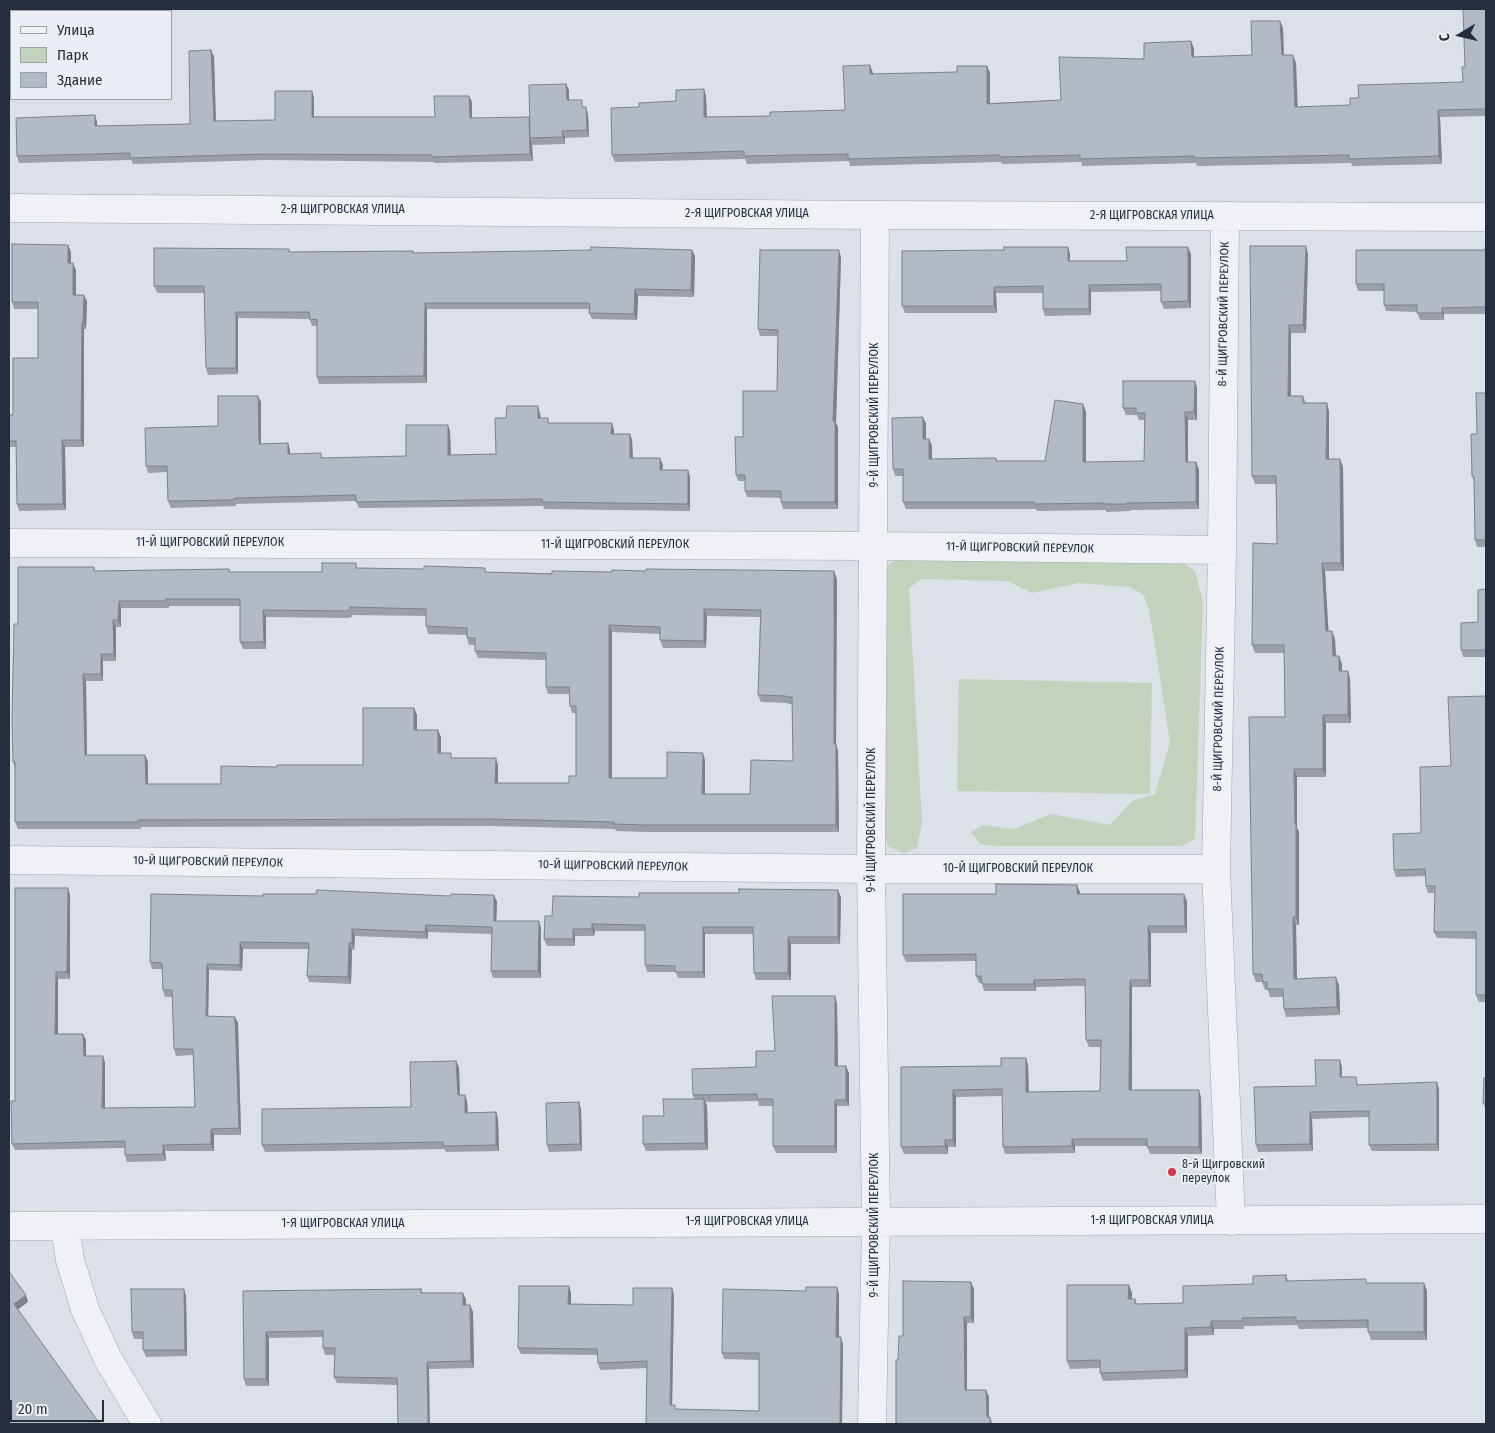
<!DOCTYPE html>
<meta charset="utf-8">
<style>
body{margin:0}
#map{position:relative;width:1495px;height:1433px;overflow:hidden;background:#dce0e7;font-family:"Fira Sans Condensed",sans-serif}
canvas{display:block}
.frame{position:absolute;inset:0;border:10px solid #242e3f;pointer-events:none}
.legend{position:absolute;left:10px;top:10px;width:162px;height:90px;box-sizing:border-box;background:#ebeff5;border:1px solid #9ba2ac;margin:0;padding:6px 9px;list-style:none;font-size:15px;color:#242e3f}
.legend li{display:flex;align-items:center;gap:10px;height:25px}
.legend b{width:25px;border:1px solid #9ba2ac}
.north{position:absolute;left:1435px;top:10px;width:50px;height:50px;-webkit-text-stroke:4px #ebeff5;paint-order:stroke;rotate:261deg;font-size:14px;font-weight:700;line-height:20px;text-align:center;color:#242e3f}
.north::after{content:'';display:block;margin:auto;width:18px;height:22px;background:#242e3f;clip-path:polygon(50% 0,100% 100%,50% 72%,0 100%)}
.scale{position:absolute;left:10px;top:1400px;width:94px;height:22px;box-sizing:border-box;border:2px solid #242e3f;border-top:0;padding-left:6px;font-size:15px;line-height:18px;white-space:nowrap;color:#242e3f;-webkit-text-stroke:4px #ebeff5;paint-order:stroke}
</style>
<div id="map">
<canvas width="1495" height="1433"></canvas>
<div class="frame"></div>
<ul class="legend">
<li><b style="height:6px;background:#eff1f5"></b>Улица</li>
<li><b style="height:14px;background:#c2d2bc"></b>Парк</li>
<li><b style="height:14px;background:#b3b9c5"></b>Здание</li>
</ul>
<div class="north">С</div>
<div class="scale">20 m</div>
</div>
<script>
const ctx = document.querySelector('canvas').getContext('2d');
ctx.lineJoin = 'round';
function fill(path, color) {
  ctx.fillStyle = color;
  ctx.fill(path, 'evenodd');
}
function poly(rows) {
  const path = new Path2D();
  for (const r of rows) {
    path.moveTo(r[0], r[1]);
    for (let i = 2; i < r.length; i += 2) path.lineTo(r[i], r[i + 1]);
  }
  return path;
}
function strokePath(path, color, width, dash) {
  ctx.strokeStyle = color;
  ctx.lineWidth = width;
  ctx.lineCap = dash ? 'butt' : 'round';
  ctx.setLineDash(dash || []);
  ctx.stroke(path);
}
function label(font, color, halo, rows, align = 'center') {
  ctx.font = font + ' "Fira Sans Condensed",sans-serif';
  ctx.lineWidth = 4;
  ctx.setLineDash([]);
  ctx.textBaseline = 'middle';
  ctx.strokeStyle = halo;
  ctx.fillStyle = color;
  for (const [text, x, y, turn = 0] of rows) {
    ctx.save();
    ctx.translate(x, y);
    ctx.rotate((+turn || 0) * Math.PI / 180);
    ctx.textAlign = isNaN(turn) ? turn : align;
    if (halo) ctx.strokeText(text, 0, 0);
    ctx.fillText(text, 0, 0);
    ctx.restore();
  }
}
fill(poly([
 [903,553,1183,562,1195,571,1203,602,1195,839,1181,846,996,846,980,844,971,832,984,825,1014,829,1051,814,1110,825,1132,801,1155,794,1170,742,1149,609,1143,594,1129,587,1078,583,1032,593,1007,581,922,579,909,588,922,822,917,848,904,853,889,847,882,833,885,568],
 [959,679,1152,683,1150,794,957,791]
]), '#c2d2bc');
const minor = poly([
 [9,208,875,215,1486,217],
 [1225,216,1222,550,1216,869,1231,1221],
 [9,543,874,546,1222,550],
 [9,860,871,869,1216,869],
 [9,1226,1486,1219],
 [65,1226,70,1260,85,1309,108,1359,147,1424],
 [872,1424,876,1221,871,869,875,215]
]);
strokePath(minor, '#a1a7b1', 29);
strokePath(minor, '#eff1f5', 28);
fill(poly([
 [1486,9,1486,116,1440,117,1442,164,1352,166,1351,163,1197,166,1196,163,1082,166,1081,162,1002,164,1001,162,850,166,849,161,747,164,745,159,615,162,612,155,639,107,676,101,704,89,706,96,707,117,770,116,845,110,873,73,873,74,957,72,987,66,990,73,990,103,1061,100,1144,59,1191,41,1194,49,1194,57,1252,55,1280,21,1283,28,1284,55,1296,63,1297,107,1350,105,1359,98,1463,82,1465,67],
 [211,50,214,57,216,121,275,120,312,91,314,98,314,117,435,117,469,96,472,102,472,118,529,117,566,84,569,90,569,100,584,107,588,114,589,137,565,138,565,144,533,145,532,144,533,161,434,163,434,162,266,160,133,164,131,160,19,163,17,156,95,115,97,122,97,126,190,124],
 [68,245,71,252,71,263,76,270,76,295,87,301,86,329,84,329,84,447,65,447,66,510,19,511,17,504,16,447,9,447,9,415,13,415,38,358,38,309,14,309,12,302],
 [1306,246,1308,254,1306,333,1291,333,1291,396,1303,396,1306,403,1329,411,1329,459,1340,459,1343,467,1344,571,1325,571,1328,631,1332,631,1335,639,1336,656,1342,664,1342,671,1348,671,1350,679,1351,723,1326,723,1326,777,1297,777,1297,828,1299,832,1299,925,1296,925,1297,979,1339,985,1340,1015,1286,1017,1284,1009,1283,997,1270,997,1268,990,1265,990,1262,982,1256,982,1253,974,1285,717,1284,653,1255,653,1252,645,1277,544,1276,484,1255,484,1252,476],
 [1068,247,1070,254,1070,261,1127,261,1191,254,1191,308,1164,309,1161,302,1161,291,1091,292,1091,315,1045,316,1043,309,1043,293,996,293,997,313,905,313,902,306,1004,250],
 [1486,248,1486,314,1444,314,1444,320,1420,320,1417,312,1386,311,1384,305,1384,291,1358,291,1356,284,1485,250],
 [692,250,695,256,694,297,638,296,637,320,592,319,589,313,589,309,427,309,427,383,319,384,317,377,317,326,312,326,310,319,238,318,238,374,208,375,206,368,204,293,157,293,154,286,290,252,413,251,414,253],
 [841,257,836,423,838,427,838,509,783,509,781,502,781,498,747,497,745,491,745,481,738,481,736,475,743,437,777,391,778,336,760,336,758,329],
 [1195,381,1197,388,1197,420,1188,420,1188,462,1196,462,1199,470,1199,509,1130,510,1130,511,1106,512,1106,510,1037,511,1036,509,906,509,903,502,903,476,895,476,893,469,923,417,926,424,926,439,929,439,932,446,932,459,996,458,997,461,1045,461,1083,404,1086,412,1086,462,1144,461,1144,420,1139,420,1137,415,1126,415,1123,408],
 [1486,393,1486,547,1477,547,1475,540,1474,482,1472,476,1477,434],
 [261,402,261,444,288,443,290,450,290,454,323,458,406,456,448,425,450,431,451,455,496,454,506,418,540,413,541,418,550,423,614,430,614,434,630,434,632,440,633,458,663,465,662,470,690,476,690,511,544,509,543,506,359,508,356,501,236,504,236,506,171,508,168,501,168,472,148,473,146,466],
 [356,563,357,568,487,572,837,579,836,745,838,751,839,832,645,832,616,831,615,829,490,826,141,827,141,829,18,829,15,822,15,769,13,762,18,624,94,567,95,571,229,569,230,572,322,572],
 [169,606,240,606,240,642,243,649,266,649,266,617,348,618,352,617,352,615,426,616,426,626,428,634,467,635,467,638,469,645,475,645,475,651,478,658,546,660,546,687,548,694,569,694,570,706,572,713,576,713,576,776,569,783,498,783,498,765,452,758,441,753,441,737,417,730,417,715,414,708,363,765,277,767,221,784,148,784,148,762,145,755,87,755,86,681,103,681,103,661,116,661,116,627,121,627,121,608,169,608],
 [707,616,760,617,758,695,761,702,788,703,789,704,792,704,793,761,750,794,705,794,705,760,667,778,612,778,612,632,660,634,660,640,663,648,706,648],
 [1486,589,1486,657,1463,657,1461,650,1478,622],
 [1486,696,1486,1002,1479,1002,1476,995,1476,939,1437,938,1434,932,1435,893,1428,893,1426,886,1426,876,1396,877,1394,870,1421,833,1451,766],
 [1080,892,1080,894,1187,901,1187,933,1151,933,1151,987,1132,987,1132,1090,1201,1097,1202,1154,1150,1154,1147,1146,1075,1146,1075,1153,1005,1154,1003,1147,1002,1096,956,1097,956,1147,948,1147,948,1154,904,1154,901,1147,901,1067,1001,1066,1026,1058,1028,1065,1029,1092,1100,1091,1101,1047,1089,1047,1086,1040,1085,986,1036,987,1036,991,984,991,982,983,979,983,976,976,976,961,906,962,903,955,996,894],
 [70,895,70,979,58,979,58,1034,83,1034,86,1040,86,1056,103,1056,105,1063,105,1108,195,1107,193,1055,176,1056,174,1049,172,997,165,997,163,990,163,969,152,969,150,962,263,896,450,896,494,895,497,902,496,921,541,928,541,978,493,978,491,971,492,934,428,932,428,939,355,936,354,950,352,950,351,984,309,982,307,976,308,949,243,949,242,971,209,970,208,1016,235,1017,238,1023,241,1135,214,1135,214,1151,165,1151,166,1161,127,1162,125,1155,125,1148,15,1150,12,1144,15,1101],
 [639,897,841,897,840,944,791,944,791,980,756,980,754,973,753,934,705,934,705,978,678,978,676,972,647,972,645,965,645,931,595,931,594,936,575,936,575,946,547,946,544,939,552,916],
 [837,1003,838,1066,849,1073,849,1106,837,1106,837,1153,776,1153,773,1146,773,1106,759,1106,758,1101,705,1102,707,1106,708,1150,646,1151,643,1144,694,1099,693,1095,756,1067,775,1051],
 [456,1061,459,1067,460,1095,465,1095,467,1101,468,1113,496,1112,498,1119,499,1151,446,1152,444,1149,265,1152,262,1145,411,1107],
 [1342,1067,1342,1077,1359,1084,1359,1085,1439,1089,1439,1151,1372,1151,1369,1145,1369,1117,1312,1119,1313,1151,1258,1152,1256,1145,1316,1086],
 [1486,1078,1486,1110,1483,1103],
 [579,1102,581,1109,582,1151,549,1152,547,1145],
 [1286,1275,1288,1281,1367,1283,1424,1283,1427,1291,1427,1340,1371,1340,1368,1332,1368,1328,1299,1329,1297,1325,1244,1326,1244,1329,1214,1329,1214,1335,1188,1336,1188,1378,1103,1381,1100,1373,1100,1368,1070,1369,1067,1361,1129,1285,1132,1293,1132,1299,1135,1299,1137,1304,1183,1303],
 [569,1286,571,1293,571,1304,633,1305,674,1295,672,1405,676,1409,759,1411,759,1360,724,1359,722,1353,806,1291,837,1287,839,1294,839,1337,843,1344,842,1424,646,1424,647,1368,600,1370,598,1363,598,1355,521,1354,518,1348],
 [184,1289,186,1296,187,1356,146,1357,143,1350,143,1339,134,1339,132,1332],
 [421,1289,423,1293,466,1299,466,1305,470,1305,473,1312,474,1368,429,1369,397,1385,337,1383,334,1377,334,1355,325,1355,323,1348,323,1337,269,1338,269,1386,246,1386,244,1379,243,1291],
 [974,1289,974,1323,967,1323,967,1390,986,1390,989,1397,989,1417,990,1417,993,1424,896,1424,903,1336]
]), '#9a9fa9');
fill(poly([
 [1280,21,1283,28,1284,63,1282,55],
 [1191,41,1194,49,1194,65,1192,57],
 [211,50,214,57,216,128,214,121],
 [1293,55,1296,63,1298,114,1295,107],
 [870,65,873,73,873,81,870,74],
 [987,66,990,73,990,111,987,104],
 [566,84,569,90,569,106,567,100],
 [704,89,706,96,707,124,704,117],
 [312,91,314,98,314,124,312,117],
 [469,96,472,102,472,125,470,118],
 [586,107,588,114,589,137,587,130],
 [1438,110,1440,117,1442,164,1439,156],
 [95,115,97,122,97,133,95,126],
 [529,117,530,138,532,144,533,161,530,154],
 [562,131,565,138,565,144,563,137],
 [68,245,71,252,71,270,68,263],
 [1306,246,1308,254,1306,333,1303,325],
 [1068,247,1070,254,1070,268,1068,261],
 [1188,247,1191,254,1191,308,1188,301],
 [692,250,695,256,694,297,691,290],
 [839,250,841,257,836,423,838,427,838,509,835,502,833,421],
 [73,263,76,270,76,301,73,295],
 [1089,285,1091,292,1091,315,1089,309],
 [994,287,996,293,997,313,994,306],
 [635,289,638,296,637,320,634,314],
 [84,295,87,301,86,329,83,322],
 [425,303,427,309,427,383,424,376],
 [1442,308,1444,314,1444,320,1442,313],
 [236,312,238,318,238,374,236,368],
 [82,322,84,329,84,447,81,440],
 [1289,325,1291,333,1291,404,1288,396],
 [1195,381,1197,388,1197,420,1194,412],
 [258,396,261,402,261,451,259,444],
 [1327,403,1329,411,1329,467,1326,459],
 [1083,404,1086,412,1086,469,1083,462],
 [538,406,540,413,541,425,538,418],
 [1185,412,1188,420,1188,470,1186,462],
 [923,417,926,424,926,446,923,439],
 [612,423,614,430,614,440,611,434],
 [448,425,450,431,451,462,448,455],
 [630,434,632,440,633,465,630,458],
 [929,439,932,446,932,466,929,459],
 [62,440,65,447,66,510,63,504],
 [288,443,290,450,290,461,288,454],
 [660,458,663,465,662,476,660,470],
 [1340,459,1343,467,1344,571,1341,563],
 [1196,462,1199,470,1199,509,1196,502],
 [688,470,690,476,690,511,688,504],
 [1322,563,1325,571,1329,639,1326,631],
 [834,571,837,579,836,745,838,751,839,832,836,825,834,744],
 [119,601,121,608,121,627,118,620],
 [704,609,707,616,706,648,704,641],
 [263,610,266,617,266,649,264,642],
 [113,620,116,627,116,661,114,654],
 [609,625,612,632,612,785,609,778],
 [1332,631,1335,639,1336,664,1333,656],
 [101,654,103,661,103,681,101,674],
 [1339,656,1342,664,1342,679,1339,671],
 [1348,671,1350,679,1351,723,1348,715],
 [83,674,86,681,87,762,85,755],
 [414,708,417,715,417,737,414,730],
 [1323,715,1326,723,1326,777,1323,769],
 [438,730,441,737,441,761,438,753],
 [703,753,705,760,705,801,702,794],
 [145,755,148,762,148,792,146,784],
 [496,758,498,765,498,790,495,783],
 [1294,769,1297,777,1297,828,1299,832,1299,925,1296,917],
 [1077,885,1080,892,1080,901,1077,894],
 [68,888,70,895,70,979,67,972],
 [838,890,841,897,840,944,838,937],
 [1184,894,1187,901,1187,933,1185,926],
 [494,895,497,902,496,928,494,921],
 [1293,917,1296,925,1297,987,1294,979],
 [539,921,541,928,541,978,538,971],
 [592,924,595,931,594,936,592,929],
 [426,925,428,932,428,939,425,932],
 [1148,926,1151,933,1151,987,1149,980],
 [703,927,705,934,705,978,703,972],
 [352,929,355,936,354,950,352,943],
 [573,929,575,936,575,946,573,939],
 [788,937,791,944,791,980,788,973],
 [240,942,243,949,242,971,240,965],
 [349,943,352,950,351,984,348,977],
 [207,964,209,970,208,1023,206,1016],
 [56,972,58,979,58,1040,55,1034],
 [1336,977,1339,985,1340,1015,1337,1007],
 [1034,980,1036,987,1036,991,1034,984],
 [1130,980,1132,987,1132,1097,1129,1090],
 [835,996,837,1003,838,1073,835,1066],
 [235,1017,238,1023,241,1135,239,1128],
 [83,1034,86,1040,86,1063,84,1056],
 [103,1056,105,1063,105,1115,102,1108],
 [1026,1058,1028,1065,1029,1099,1026,1092],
 [1340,1060,1342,1067,1342,1084,1340,1077],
 [456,1061,459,1067,460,1101,458,1095],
 [846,1066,849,1073,849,1106,846,1100],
 [1437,1082,1439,1089,1439,1151,1437,1144],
 [953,1090,956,1097,956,1147,953,1140],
 [1199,1090,1201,1097,1202,1154,1199,1147],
 [465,1095,467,1101,468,1119,465,1113],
 [704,1099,707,1106,708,1150,705,1143],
 [835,1100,837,1106,837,1153,835,1146],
 [579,1102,581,1109,582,1151,580,1144],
 [496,1112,498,1119,499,1151,496,1145],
 [1310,1112,1312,1119,1313,1151,1310,1144],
 [211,1129,214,1135,214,1151,211,1144],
 [1072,1139,1075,1146,1075,1153,1072,1146],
 [945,1140,948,1147,948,1154,945,1146],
 [163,1145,165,1151,166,1161,163,1154],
 [971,1282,974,1289,974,1323,971,1317],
 [1424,1283,1427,1291,1427,1340,1424,1332],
 [1129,1285,1132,1293,1131,1307,1128,1299],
 [569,1286,571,1293,571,1310,568,1304],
 [837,1287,839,1294,839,1344,836,1337],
 [672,1288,674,1295,672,1411,670,1405],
 [184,1289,186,1296,187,1356,185,1350],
 [463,1293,466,1299,466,1312,463,1305],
 [26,1295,28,1302,16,1311,14,1304],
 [470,1305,473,1312,474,1368,471,1361],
 [964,1317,967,1323,967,1397,965,1390],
 [1211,1321,1214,1329,1214,1335,1211,1327],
 [1185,1328,1188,1336,1188,1378,1185,1370],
 [266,1332,269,1338,269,1386,266,1379],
 [841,1337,843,1344,842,1424,840,1424],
 [427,1362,429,1369,430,1424,428,1424],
 [986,1390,989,1397,989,1423,987,1417]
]), '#7d828a');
const building = poly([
 [1463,9,1486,9,1486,109,1438,110,1439,156,1349,159,1349,155,1195,158,1194,156,1080,159,1080,155,1000,157,1000,155,848,159,848,154,744,156,744,151,612,155,611,108,639,107,639,103,676,101,676,90,704,89,704,117,770,116,770,112,845,110,843,66,870,65,870,74,957,72,957,66,987,66,987,104,1061,100,1059,57,1144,59,1144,43,1191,41,1192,57,1252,55,1251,21,1280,21,1282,55,1293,55,1295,107,1350,105,1350,98,1359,98,1358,85,1463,82,1462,67,1465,67,1463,9],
 [211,50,214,121,275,120,275,91,312,91,312,117,435,117,434,96,469,96,470,118,529,117,530,154,432,157,432,155,264,154,130,158,130,153,17,156,16,118,95,115,95,126,190,124,189,51,211,50],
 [566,84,567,100,582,100,582,107,586,107,587,130,562,131,563,137,530,138,529,85,566,84],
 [12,244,68,245,68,263,73,263,73,295,84,295,83,322,82,322,81,440,62,440,63,504,17,504,16,441,9,441,9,415,13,415,13,358,38,358,38,302,12,302,12,244],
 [1250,246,1306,246,1303,325,1289,325,1288,396,1303,396,1303,403,1327,403,1326,459,1340,459,1341,563,1322,563,1326,631,1332,631,1333,656,1339,656,1339,671,1348,671,1348,715,1323,715,1323,769,1294,769,1295,824,1296,824,1296,917,1293,917,1294,979,1336,977,1337,1007,1284,1009,1283,989,1267,989,1267,982,1263,982,1262,974,1253,974,1249,717,1285,717,1284,645,1252,645,1253,543,1277,544,1276,476,1252,476,1250,246],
 [591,247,692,250,691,290,635,289,634,314,589,313,590,303,425,303,424,376,317,377,317,319,310,320,309,312,236,312,236,368,206,368,204,286,154,286,154,248,289,249,289,252,413,251,413,253,591,250,591,247],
 [1004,247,1068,247,1068,261,1127,261,1126,247,1188,247,1188,301,1161,302,1161,284,1089,285,1089,309,1043,309,1043,286,994,287,994,306,902,306,902,251,1004,250,1004,247],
 [1485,248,1486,248,1486,307,1442,308,1442,313,1417,313,1417,305,1384,305,1384,284,1356,284,1356,250,1485,250,1485,248],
 [760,250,839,250,833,421,835,421,835,502,781,502,781,491,745,491,745,475,736,475,735,437,743,437,743,391,777,391,778,330,758,329,760,250],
 [1123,381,1195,381,1194,412,1185,412,1186,462,1196,462,1196,502,1127,503,1127,504,1104,504,1104,503,1034,504,1034,502,903,502,903,469,893,469,892,418,923,417,923,439,929,439,929,459,996,458,996,461,1045,461,1055,400,1083,404,1083,462,1144,461,1145,413,1136,413,1136,408,1123,408,1123,381],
 [1476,393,1486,393,1486,540,1475,540,1474,476,1472,476,1471,434,1477,434,1476,393],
 [218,396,258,396,259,444,288,443,288,454,321,453,321,458,406,456,406,425,448,425,448,455,496,454,495,418,506,418,507,406,538,406,538,418,548,418,548,423,612,423,611,434,630,434,630,458,660,458,660,470,688,470,688,504,542,502,542,499,356,502,356,495,234,498,234,500,168,501,167,466,146,466,145,428,218,426,218,396],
 [322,563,356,563,356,568,424,569,424,566,485,568,485,572,552,574,552,571,612,572,612,570,646,571,646,569,834,571,834,744,836,744,836,825,643,825,614,824,614,822,487,819,138,820,138,822,15,822,15,762,13,762,12,720,14,624,18,624,18,567,94,567,94,571,229,569,229,572,322,572,322,563],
 [166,599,240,599,240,642,264,642,263,610,345,611,350,610,350,607,426,609,426,626,467,628,467,638,475,638,475,651,546,653,546,687,569,687,570,706,576,706,576,776,569,776,569,783,495,783,496,758,451,758,451,753,438,753,438,730,414,730,414,708,363,708,363,765,277,765,277,767,221,766,221,784,146,784,145,755,85,755,83,674,101,674,101,654,114,654,113,620,118,620,119,601,166,601,166,599],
 [704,609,761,610,758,695,786,696,786,697,792,697,793,761,751,760,750,794,702,794,703,753,667,752,667,778,609,778,609,625,660,627,660,640,704,641,704,609],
 [1486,589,1486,650,1461,650,1461,623,1478,622,1478,590,1486,589],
 [1486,696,1486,995,1476,995,1476,932,1434,932,1435,886,1426,886,1425,869,1394,870,1393,834,1421,833,1420,767,1451,766,1448,697,1486,696],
 [996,884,1077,885,1077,894,1184,894,1185,926,1148,926,1149,980,1130,980,1129,1090,1199,1090,1199,1147,1147,1147,1147,1139,1072,1139,1072,1146,1003,1147,1002,1089,953,1090,953,1140,945,1140,945,1146,901,1147,901,1067,1001,1066,1001,1058,1026,1058,1026,1092,1100,1091,1101,1040,1086,1040,1085,979,1034,980,1034,984,982,984,981,976,976,976,976,954,903,955,903,894,996,894,996,884],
 [15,888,68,888,67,972,56,972,55,1034,83,1034,84,1056,103,1056,102,1108,195,1107,193,1049,174,1049,172,990,163,990,162,963,150,962,151,894,263,896,263,894,316,894,317,890,450,896,451,894,494,895,494,921,539,921,538,971,491,971,492,927,426,925,425,932,352,929,352,943,349,943,348,977,307,976,309,943,240,942,240,965,207,964,206,1016,235,1017,239,1128,211,1129,211,1144,163,1145,163,1154,125,1155,125,1141,12,1144,11,1101,15,1101,15,888],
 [739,889,838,890,838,937,788,937,788,973,754,973,753,927,703,927,703,972,675,972,675,966,645,965,645,925,592,924,592,929,573,929,573,939,544,939,545,916,552,916,553,896,639,897,639,893,739,893,739,889],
 [772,996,835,996,835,1066,846,1066,846,1100,835,1100,835,1146,773,1146,773,1099,757,1099,757,1094,693,1095,692,1069,756,1067,756,1051,775,1051,772,996],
 [1315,1060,1340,1060,1340,1077,1356,1077,1357,1085,1437,1082,1437,1144,1369,1145,1369,1111,1310,1112,1310,1144,1256,1145,1254,1087,1316,1086,1315,1060],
 [456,1061,458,1095,465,1095,465,1113,496,1112,496,1145,443,1146,443,1142,262,1145,262,1109,411,1107,410,1062,456,1061],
 [1484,1078,1486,1078,1486,1103,1483,1103,1484,1078],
 [663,1099,704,1099,705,1143,643,1144,643,1116,664,1116,663,1099],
 [579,1102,580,1144,547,1145,546,1103,579,1102],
 [10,1273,26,1295,14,1304,100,1424,9,1424,9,1274,10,1273],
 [1286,1275,1286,1281,1366,1279,1366,1283,1424,1283,1424,1332,1368,1332,1368,1320,1296,1321,1296,1317,1242,1318,1242,1321,1211,1321,1211,1327,1185,1328,1185,1370,1100,1373,1100,1360,1067,1361,1067,1285,1129,1285,1128,1299,1135,1299,1135,1304,1183,1303,1183,1286,1253,1284,1253,1276,1286,1275],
 [903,1281,971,1282,971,1317,964,1317,965,1390,986,1390,987,1417,990,1417,990,1424,896,1424,896,1360,898,1360,899,1336,903,1336,903,1281],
 [519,1286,569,1286,568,1304,633,1305,633,1288,672,1288,670,1405,675,1405,675,1409,759,1411,759,1353,722,1353,723,1289,806,1291,806,1287,837,1287,836,1337,841,1337,840,1424,646,1424,647,1361,598,1363,597,1349,518,1348,519,1286],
 [131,1289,184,1289,185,1350,143,1350,143,1332,132,1332,131,1289],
 [421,1289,421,1293,463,1293,463,1305,470,1305,471,1361,427,1362,428,1424,398,1424,397,1378,334,1377,335,1348,323,1348,323,1331,266,1332,266,1379,244,1379,243,1291,421,1289]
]);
fill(building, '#b3b9c5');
strokePath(building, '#7d828a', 1);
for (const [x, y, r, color] of [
 [1172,1172,5,"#d8354d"]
]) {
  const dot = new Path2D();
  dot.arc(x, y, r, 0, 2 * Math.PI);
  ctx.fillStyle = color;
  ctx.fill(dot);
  strokePath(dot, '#ebeff5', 2);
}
label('12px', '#242e3f', '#ebeff5', [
 ["2-Я ЩИГРОВСКАЯ УЛИЦА",343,210],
 ["2-Я ЩИГРОВСКАЯ УЛИЦА",747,214],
 ["2-Я ЩИГРОВСКАЯ УЛИЦА",1152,216],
 ["8-Й ЩИГРОВСКИЙ ПЕРЕУЛОК",1224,314,-89],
 ["9-Й ЩИГРОВСКИЙ ПЕРЕУЛОК",875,415,-90],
 ["11-Й ЩИГРОВСКИЙ ПЕРЕУЛОК",210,543],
 ["11-Й ЩИГРОВСКИЙ ПЕРЕУЛОК",615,545],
 ["11-Й ЩИГРОВСКИЙ ПЕРЕУЛОК",1020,548,1],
 ["8-Й ЩИГРОВСКИЙ ПЕРЕУЛОК",1219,719,-89],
 ["9-Й ЩИГРОВСКИЙ ПЕРЕУЛОК",872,820,-90],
 ["10-Й ЩИГРОВСКИЙ ПЕРЕУЛОК",208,862,1],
 ["10-Й ЩИГРОВСКИЙ ПЕРЕУЛОК",613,866,1],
 ["10-Й ЩИГРОВСКИЙ ПЕРЕУЛОК",1018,869],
 ["1-Я ЩИГРОВСКАЯ УЛИЦА",1152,1221],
 ["1-Я ЩИГРОВСКАЯ УЛИЦА",747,1222],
 ["1-Я ЩИГРОВСКАЯ УЛИЦА",343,1224],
 ["9-Й ЩИГРОВСКИЙ ПЕРЕУЛОК",875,1225,-90]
]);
label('12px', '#242e3f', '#ebeff5', [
 ["8-й Щигровский",1182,1165],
 ["переулок",1182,1179]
], 'left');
</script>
